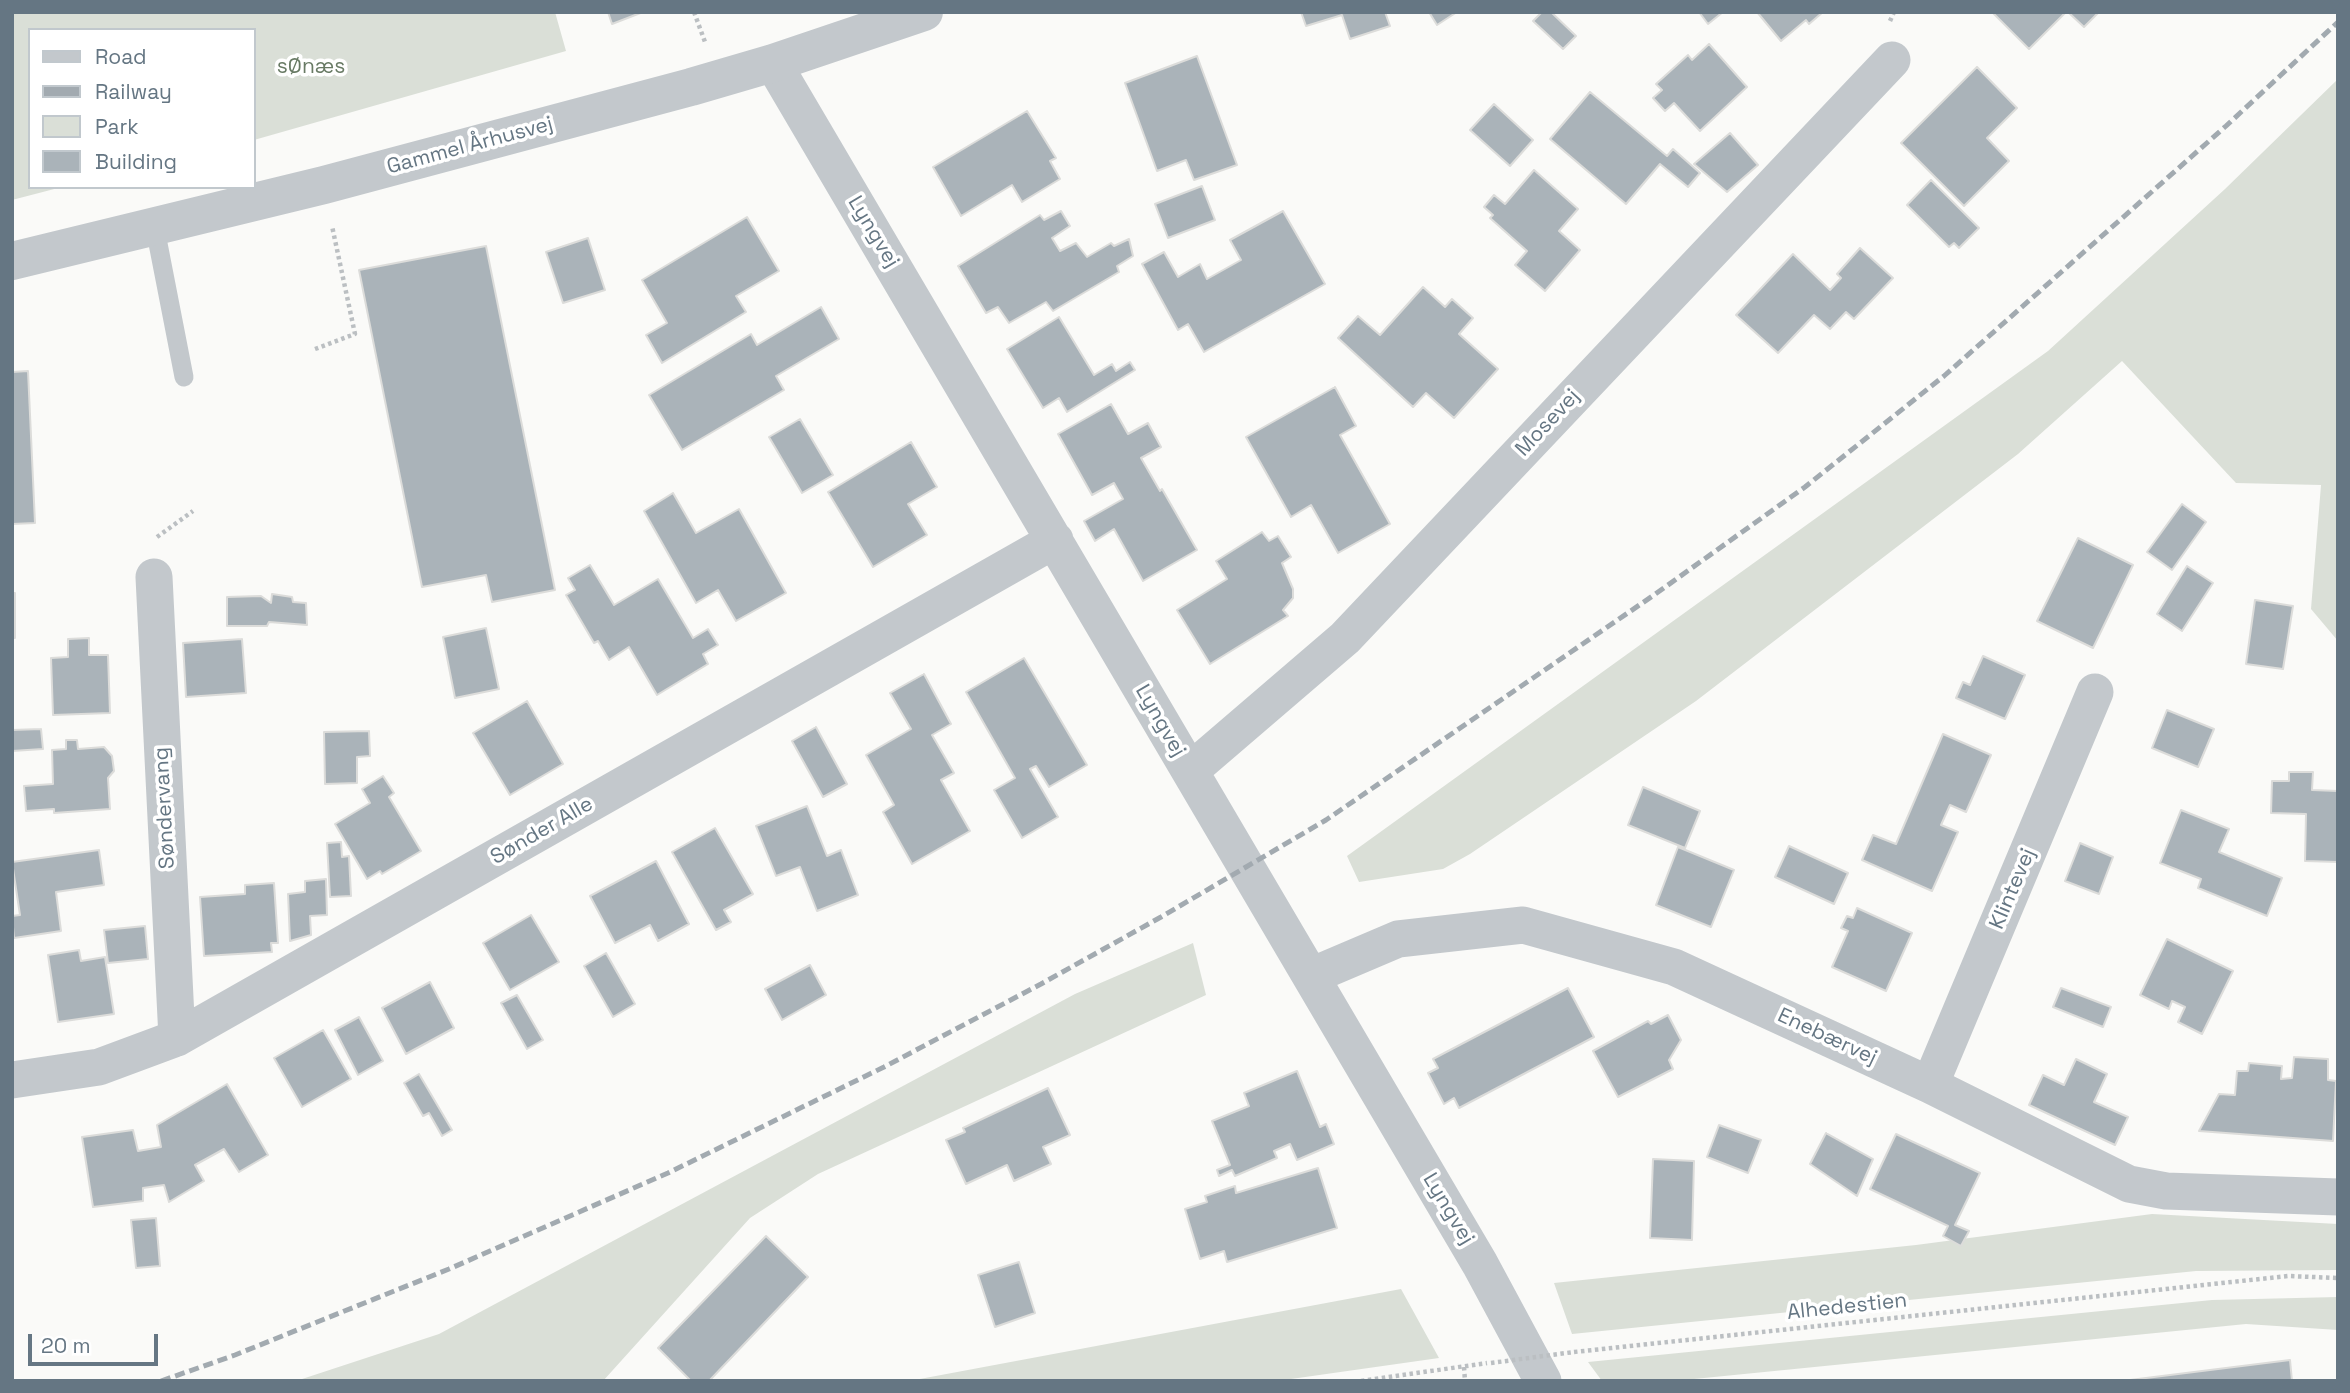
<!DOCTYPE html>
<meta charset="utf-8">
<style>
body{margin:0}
#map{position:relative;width:2350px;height:1393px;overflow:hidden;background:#fafaf8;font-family:"Space Grotesk",sans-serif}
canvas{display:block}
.frame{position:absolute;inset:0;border:14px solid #657683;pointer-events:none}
.legend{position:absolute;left:28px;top:28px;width:228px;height:161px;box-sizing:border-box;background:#fff;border:2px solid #c1c8cd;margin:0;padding:9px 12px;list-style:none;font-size:21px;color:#657683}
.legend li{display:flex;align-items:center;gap:14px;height:35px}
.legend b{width:35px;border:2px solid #c1c8cd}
.scale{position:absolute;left:28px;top:1334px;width:130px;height:32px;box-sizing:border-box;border:4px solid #657683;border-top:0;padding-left:9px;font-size:21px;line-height:24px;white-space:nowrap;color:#657683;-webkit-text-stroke:5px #fff;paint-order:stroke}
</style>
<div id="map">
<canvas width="2350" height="1393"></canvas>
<div class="frame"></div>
<ul class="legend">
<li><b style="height:9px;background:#c3c8cc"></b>Road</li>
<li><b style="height:9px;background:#a2aab0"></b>Railway</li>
<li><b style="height:19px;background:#dadfd7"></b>Park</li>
<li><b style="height:19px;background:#aab3b9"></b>Building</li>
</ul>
<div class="scale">20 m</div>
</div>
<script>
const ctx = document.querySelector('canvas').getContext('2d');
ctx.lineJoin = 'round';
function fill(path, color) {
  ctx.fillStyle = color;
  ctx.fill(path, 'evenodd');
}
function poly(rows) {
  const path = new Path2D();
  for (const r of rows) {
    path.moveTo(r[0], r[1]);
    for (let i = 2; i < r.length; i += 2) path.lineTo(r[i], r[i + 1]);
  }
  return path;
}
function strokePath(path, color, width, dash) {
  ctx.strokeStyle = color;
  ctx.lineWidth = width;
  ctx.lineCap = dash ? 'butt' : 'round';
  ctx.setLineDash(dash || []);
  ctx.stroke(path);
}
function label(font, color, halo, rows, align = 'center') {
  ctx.font = font + ' "Space Grotesk",sans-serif';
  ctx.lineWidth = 7;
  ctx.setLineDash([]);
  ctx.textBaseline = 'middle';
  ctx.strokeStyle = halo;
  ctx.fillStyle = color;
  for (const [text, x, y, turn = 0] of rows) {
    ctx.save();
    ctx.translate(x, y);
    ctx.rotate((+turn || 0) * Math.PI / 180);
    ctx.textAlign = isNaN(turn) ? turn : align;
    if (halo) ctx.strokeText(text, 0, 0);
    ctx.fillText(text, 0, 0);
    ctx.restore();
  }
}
fill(poly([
 [12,12,555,12,566,51,254,140,254,30,30,30,30,187,62,187,12,200],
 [2338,79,2338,641,2311,609,2321,485,2236,483,2122,361,2018,454,1696,701,1470,854,1443,869,1359,882,1347,856,2048,351,2225,189],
 [1193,943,1206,995,818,1174,750,1218,603,1381,296,1381,439,1334,1075,994],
 [2152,1214,2338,1224,2338,1270,2196,1271,1572,1334,1554,1283,1916,1245],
 [1401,1289,1439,1358,1277,1381,909,1381],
 [2338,1297,2338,1330,2246,1324,1674,1381,1602,1381,1588,1362,2212,1300]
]), '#dadfd7');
const building = poly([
 [608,12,643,12,612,24,608,12],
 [1301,12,1385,12,1390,26,1350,39,1342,15,1306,26,1301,12],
 [1429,12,1457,12,1437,25,1429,12],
 [1542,12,1551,12,1576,36,1563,49,1533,21,1542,12],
 [1699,12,1723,12,1708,24,1699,12],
 [1757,12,1823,12,1809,24,1806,20,1781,41,1757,12],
 [1992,12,2066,12,2029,49,1992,12],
 [2068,12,2099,12,2084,27,2068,12],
 [1709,44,1747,87,1700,131,1674,103,1665,111,1653,98,1662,90,1656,84,1688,55,1692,60,1709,44],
 [1197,56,1237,165,1194,180,1186,160,1157,171,1125,83,1197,56],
 [1977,67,2017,108,1987,138,2009,161,1964,206,1901,143,1977,67],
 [1590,92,1667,156,1673,149,1700,173,1688,187,1660,164,1626,204,1550,139,1590,92],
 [1494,104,1533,140,1510,166,1470,130,1494,104],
 [1027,111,1056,158,1050,161,1060,179,1022,202,1012,185,961,216,933,167,1027,111],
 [1730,133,1758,165,1727,192,1694,164,1730,133],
 [1534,170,1578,209,1559,231,1580,250,1545,291,1515,265,1527,251,1490,218,1493,215,1484,207,1494,195,1505,204,1534,170],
 [1931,180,1979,228,1959,248,1954,243,1949,247,1907,205,1931,180],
 [1202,186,1215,220,1168,238,1155,204,1202,186],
 [1061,211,1070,226,1052,238,1060,251,1076,243,1087,257,1111,243,1114,246,1129,239,1133,256,1117,266,1119,272,1053,311,1046,302,1009,323,998,307,986,313,958,266,1040,215,1044,220,1061,211],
 [1283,211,1325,284,1204,352,1188,324,1178,330,1142,264,1164,252,1178,277,1200,264,1207,279,1241,260,1230,240,1283,211],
 [747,217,779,271,736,296,746,312,662,363,646,335,667,323,642,280,747,217],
 [588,238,605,290,563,303,546,252,588,238],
 [486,246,555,590,492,602,486,575,422,587,359,270,486,246],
 [1860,248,1893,278,1854,319,1846,312,1830,329,1814,315,1778,353,1736,315,1793,254,1830,290,1841,278,1837,274,1860,248],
 [1423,287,1445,307,1452,299,1473,318,1459,334,1498,369,1454,418,1426,393,1413,407,1338,338,1358,316,1380,335,1423,287],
 [821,307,839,339,776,376,784,390,682,450,649,395,751,334,757,345,821,307],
 [1059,317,1094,375,1112,364,1116,371,1130,362,1135,370,1067,412,1059,398,1043,408,1007,349,1059,317],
 [28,371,35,523,12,524,12,372,28,371],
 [1335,387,1356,426,1340,435,1390,524,1338,553,1311,505,1291,517,1246,437,1335,387],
 [1111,404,1128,434,1148,423,1161,447,1141,458,1160,491,1162,489,1197,550,1143,581,1114,529,1095,541,1084,521,1123,499,1114,483,1092,495,1058,434,1111,404],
 [800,419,833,475,802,493,769,437,800,419],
 [911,442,937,487,908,504,927,535,873,567,828,492,911,442],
 [673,493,696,533,739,509,786,593,736,621,718,590,696,603,644,511,673,493],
 [2182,504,2206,522,2172,570,2147,552,2182,504],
 [1262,532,1269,541,1278,536,1291,557,1282,563,1293,589,1293,598,1283,610,1288,616,1210,664,1177,610,1227,579,1216,561,1262,532],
 [2078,538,2133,565,2093,648,2037,621,2078,538],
 [590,565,614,605,658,579,693,638,708,629,718,645,703,654,708,664,657,695,629,647,609,660,598,641,594,643,566,595,575,590,568,578,590,565],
 [2187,566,2213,583,2182,631,2157,614,2187,566],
 [12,593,15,593,15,638,12,638,12,593],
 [272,594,292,597,293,602,306,603,307,625,269,622,267,626,227,626,227,597,261,596,271,603,272,594],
 [2255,600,2293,606,2283,669,2246,664,2255,600],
 [486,628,499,689,455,698,443,637,486,628],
 [89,638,89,655,108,655,110,713,53,715,51,658,68,657,68,639,89,638],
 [242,639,246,693,186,697,183,643,242,639],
 [1983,656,2025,675,2005,719,1956,698,1963,682,1970,685,1983,656],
 [1024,658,1087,765,1049,787,1036,766,1030,769,1058,817,1022,838,994,790,1015,778,966,692,1024,658],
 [924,674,951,724,932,735,954,773,941,780,970,831,912,864,883,812,894,805,866,755,911,729,890,693,924,674],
 [527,701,563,764,510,795,473,733,527,701],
 [2167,710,2214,729,2198,767,2152,748,2167,710],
 [816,727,847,784,823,797,792,741,816,727],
 [41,729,43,749,12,751,12,730,41,729],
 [369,731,370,756,357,757,357,783,325,784,324,732,369,731],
 [1943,734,1991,755,1966,812,1950,805,1941,825,1958,832,1932,891,1862,860,1873,835,1896,844,1943,734],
 [66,740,77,740,78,749,104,747,112,756,114,771,108,778,110,809,54,813,54,809,26,811,24,786,53,784,52,750,66,749,66,740],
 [2289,772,2313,772,2312,790,2338,791,2338,862,2305,861,2306,814,2271,813,2272,781,2289,781,2289,772],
 [383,776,394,793,389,797,421,851,382,874,380,871,367,879,335,824,370,803,362,789,383,776],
 [1643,787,1700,811,1685,848,1628,825,1643,787],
 [807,806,827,856,841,850,858,895,817,911,800,867,776,876,756,826,807,806],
 [2181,810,2229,829,2219,852,2282,878,2267,916,2198,888,2201,879,2160,863,2181,810],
 [715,828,753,894,724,910,731,922,716,930,672,852,715,828],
 [341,842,342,857,349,856,351,896,330,897,327,843,341,842],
 [2080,843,2113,857,2099,894,2065,881,2080,843],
 [1789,846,1848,873,1834,904,1775,877,1789,846],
 [1678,847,1734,870,1711,927,1656,905,1678,847],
 [99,850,104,885,56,892,61,931,14,938,12,916,20,915,12,862,99,850],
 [656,861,689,924,658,941,650,925,615,943,590,896,656,861],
 [326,879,327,915,310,916,311,935,290,941,288,894,305,892,305,881,326,879],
 [274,883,278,943,271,943,272,952,204,956,200,897,245,894,245,885,274,883],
 [1857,908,1912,933,1886,991,1832,967,1848,931,1841,928,1847,916,1853,918,1857,908],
 [531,915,559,962,510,990,483,943,531,915],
 [145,926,148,959,108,963,104,930,145,926],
 [2167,939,2233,971,2202,1034,2178,1022,2185,1007,2172,1001,2169,1009,2140,995,2167,939],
 [79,950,81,961,105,957,114,1014,58,1022,48,955,79,950],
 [606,953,635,1004,613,1017,584,966,606,953],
 [810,965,826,995,782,1020,765,989,810,965],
 [430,982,454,1028,406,1054,382,1008,430,982],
 [1568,988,1594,1037,1459,1108,1454,1098,1444,1104,1428,1073,1438,1068,1433,1059,1568,988],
 [2061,988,2111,1007,2103,1027,2053,1007,2061,988],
 [517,995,543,1040,527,1049,501,1003,517,995],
 [1668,1015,1681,1040,1669,1060,1673,1069,1618,1097,1593,1051,1648,1021,1651,1024,1668,1015],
 [359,1017,383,1061,358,1075,335,1030,359,1017],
 [323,1030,351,1079,302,1107,274,1058,323,1030],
 [2294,1057,2328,1059,2328,1080,2336,1081,2333,1141,2199,1131,2219,1094,2235,1095,2237,1071,2248,1071,2249,1063,2282,1066,2281,1079,2292,1078,2294,1057],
 [2076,1059,2107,1074,2094,1102,2128,1117,2115,1145,2029,1105,2043,1075,2064,1085,2076,1059],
 [1297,1071,1320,1127,1326,1124,1334,1144,1297,1160,1290,1144,1274,1151,1277,1158,1235,1176,1232,1170,1219,1176,1217,1170,1230,1165,1212,1121,1249,1106,1244,1093,1297,1071],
 [419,1074,452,1130,442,1136,429,1113,423,1116,404,1083,419,1074],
 [227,1084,268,1155,239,1172,224,1149,195,1165,204,1181,169,1202,164,1185,143,1188,143,1201,93,1207,82,1137,133,1130,138,1151,161,1147,157,1125,227,1084],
 [1048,1088,1070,1135,1043,1147,1051,1164,1014,1181,1007,1165,966,1184,946,1140,965,1132,963,1128,1048,1088],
 [1719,1125,1761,1140,1748,1173,1707,1157,1719,1125],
 [1826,1133,1873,1159,1857,1196,1810,1164,1826,1133],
 [1896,1134,1980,1173,1955,1225,1969,1231,1961,1246,1943,1236,1948,1226,1870,1189,1896,1134],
 [1653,1159,1694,1161,1692,1240,1650,1238,1653,1159],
 [1318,1168,1337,1228,1227,1262,1224,1251,1200,1259,1185,1209,1207,1202,1205,1196,1235,1186,1236,1193,1318,1168],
 [156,1218,160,1266,136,1268,131,1220,156,1218],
 [766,1236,808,1277,709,1381,691,1381,658,1348,766,1236],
 [1019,1262,1035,1313,995,1327,978,1275,1019,1262],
 [2290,1360,2292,1381,2122,1381,2290,1360]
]);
fill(building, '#aab3b9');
strokePath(building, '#dcdcda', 2);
strokePath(poly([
 [694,12,705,42],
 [1890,21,1894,12],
 [315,349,355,334,332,226],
 [157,537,193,511],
 [1574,1352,2288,1276,2338,1278],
 [1464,1367,1465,1381],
 [1361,1381,1487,1363]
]), '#bbbfc2', 4.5, [3.5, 3.5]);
strokePath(poly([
 [155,228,184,377]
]), '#c3c8cc', 19);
strokePath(poly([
 [773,63,1480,1264,1543,1381],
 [154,577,177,1038],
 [1190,771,1345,638,1892,60],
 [1311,976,1398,939,1523,925,1674,967,1930,1085,2129,1184,2166,1191,2338,1197],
 [12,1080,99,1067,177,1038,1055,540],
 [1930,1085,2095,692]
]), '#c3c8cc', 37);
strokePath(poly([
 [12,261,324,185,691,87,773,63,924,12]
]), '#c3c8cc', 38);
strokePath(poly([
 [161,1381,235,1355,449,1269,668,1173,884,1067,1041,984,1161,917,1326,820,1654,595,1805,487,1944,376,2226,126,2338,22]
]), '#a2aab0', 5, [10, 5]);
strokePath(poly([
 [1491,1363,1574,1352]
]), '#bbbfc2', 4.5, [3.5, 3.5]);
label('21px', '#687a64', '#fff', [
 ["sØnæs",311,67]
]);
label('21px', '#657683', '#fff', [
 ["Gammel Århusvej",470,146,-15],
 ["Lyngvej",873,232,59],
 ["Mosevej",1548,423,-47],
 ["Lyngvej",1160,721,60],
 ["Søndervang",165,808,-93],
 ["Sønder Alle",542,831,-30],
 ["Klintevej",2013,889,-67],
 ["Enebærvej",1827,1037,25],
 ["Lyngvej",1448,1209,59],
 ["Alhedestien",1847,1307,-6]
]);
</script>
